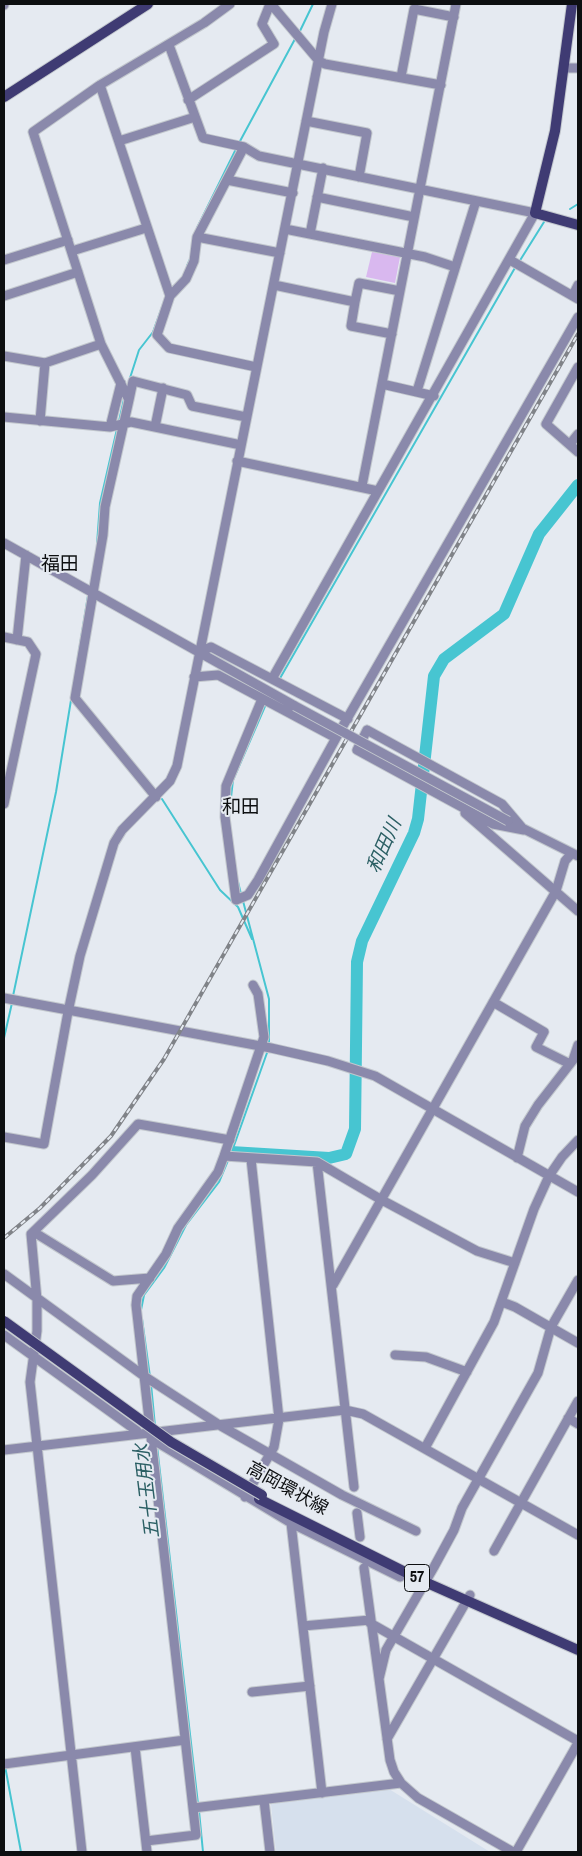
<!DOCTYPE html>
<meta charset="utf-8">
<style>
body{margin:0}
#map{position:relative;width:582px;height:1856px;overflow:hidden;background:#e5eaf1;font-family:"Archivo Narrow",sans-serif}
canvas{display:block}
.frame{position:absolute;inset:0;border:5px solid #0d0f11;pointer-events:none}
</style>
<div id="map">
<canvas width="582" height="1856"></canvas>
<div class="frame"></div>
</div>
<script>
const ctx = document.querySelector('canvas').getContext('2d');
ctx.lineJoin = 'round';
function fill(path, color) {
  ctx.fillStyle = color;
  ctx.fill(path, 'evenodd');
}
function poly(rows) {
  const path = new Path2D();
  for (const r of rows) {
    path.moveTo(r[0], r[1]);
    for (let i = 2; i < r.length; i += 2) path.lineTo(r[i], r[i + 1]);
  }
  return path;
}
function strokePath(path, color, width, dash) {
  ctx.strokeStyle = color;
  ctx.lineWidth = width;
  ctx.lineCap = dash ? 'butt' : 'round';
  ctx.setLineDash(dash || []);
  ctx.stroke(path);
}
function label(font, color, halo, rows, align = 'center') {
  ctx.font = font + ' "Archivo Narrow","Noto Sans JP",sans-serif';
  ctx.lineWidth = 4;
  ctx.setLineDash([]);
  ctx.textBaseline = 'middle';
  ctx.strokeStyle = halo;
  ctx.fillStyle = color;
  for (const [text, x, y, turn = 0] of rows) {
    ctx.save();
    ctx.translate(x, y);
    ctx.rotate((+turn || 0) * Math.PI / 180);
    ctx.textAlign = isNaN(turn) ? turn : align;
    if (halo) ctx.strokeText(text, 0, 0);
    ctx.fillText(text, 0, 0);
    ctx.restore();
  }
}
fill(poly([
 [389,1789,490,1852,276,1852,271,1804]
]), '#d6e0ed');
fill(poly([
 [372,252,400,257,395,283,366,277]
]), '#d9b8ef');
strokePath(poly([
 [299,33,313,4],
 [239,143,295,39],
 [570,209,578,204],
 [197,228,236,149],
 [519,262,544,222],
 [187,266,191,257],
 [130,378,139,350,153,332,166,296],
 [119,421,124,399],
 [97,544,100,503,117,429],
 [279,680,516,266],
 [162,799,220,890,238,907,252,939],
 [229,815,233,780,266,704],
 [238,882,241,894],
 [243,901,269,999,269,1045],
 [13,996,56,792,88,596],
 [4,1038,12,1003],
 [231,1154,268,1050],
 [141,1310,144,1295,164,1268,186,1225,219,1182,229,1158],
 [142,1319,150,1377],
 [151,1384,155,1426],
 [157,1446,198,1804],
 [5,1766,21,1852],
 [199,1811,203,1852]
]), '#47c5d1', 2);
strokePath(poly([
 [231,1152,329,1158,346,1154,355,1129,357,962,362,941,414,833,418,819,434,676,444,659,504,614,539,534,578,485]
]), '#47c5d1', 12);
const minor = poly([
 [271,4,319,61,325,64,441,85],
 [4,5,4,4],
 [169,45,203,138,244,147,259,156,535,213,272,679],
 [565,68,578,68],
 [401,77,414,9,454,17],
 [100,85,170,296,157,335,169,348,256,367],
 [188,100,274,44,262,24,270,4],
 [306,121,367,133,359,177],
 [119,141,195,117],
 [227,180,293,193],
 [317,197,414,217],
 [285,229,425,257,455,267],
 [310,234,323,168],
 [197,237,280,253],
 [72,251,146,228],
 [4,260,68,240],
 [510,260,578,299],
 [274,285,355,302,359,283,400,291],
 [573,295,578,285],
 [4,296,78,272],
 [170,296,186,279,194,261,197,237,244,147],
 [355,302,351,326,392,334],
 [4,356,45,363],
 [578,367,546,424,578,452],
 [382,384,434,396],
 [417,391,476,201],
 [129,400,133,381,187,395,192,406,246,417],
 [4,417,110,427,131,422,241,445],
 [40,421,45,363,101,344],
 [110,427,121,383],
 [155,427,163,388],
 [570,444,578,434],
 [237,461,378,491],
 [362,486,456,4],
 [4,543,295,706],
 [4,637,28,642,36,654,4,804],
 [17,640,26,555],
 [199,652,211,647,348,719],
 [194,677,218,675,336,738],
 [262,699,226,786,225,817,236,900,248,895,258,880,336,738,578,317],
 [367,730,502,804,524,830,493,824,357,750,367,730],
 [156,797,75,698,103,535,105,507,129,400,101,344,33,132,100,85,204,23,230,4],
 [465,813,578,911],
 [520,827,578,856],
 [4,998,271,1048,328,1061,375,1076,578,1192],
 [493,1002,544,1032,536,1047,570,1064],
 [4,1137,44,1144,68,1012,80,956,114,843,122,830,170,781,177,766,324,32,332,4],
 [224,1156,317,1162,380,1199,477,1251,515,1263],
 [517,1158,525,1126,538,1105,573,1060,578,1045],
 [317,1162,354,1487],
 [31,1234,92,1175,138,1124,230,1140],
 [4,1274,144,1376,221,1426,342,1495,416,1531],
 [333,1285,556,891,565,861,572,853],
 [502,1302,515,1307,578,1343],
 [4,1335,137,1431],
 [395,1355,426,1357,467,1372],
 [568,1418,578,1424],
 [155,1441,291,1523,400,1577],
 [425,1448,494,1322,534,1209,549,1176,562,1157,578,1140],
 [4,1450,345,1410,363,1414,578,1535],
 [245,1497,274,1447,279,1419,251,1159],
 [357,1513,360,1537],
 [291,1523,322,1793],
 [494,1551,578,1401],
 [364,1568,390,1760,394,1772,401,1783,418,1798,513,1852],
 [370,1623,578,1741],
 [303,1626,370,1620],
 [379,1679,386,1650,434,1567,454,1530,462,1508,538,1373,551,1327,578,1280],
 [252,1692,310,1686],
 [387,1739,470,1595],
 [135,1747,147,1852],
 [4,1764,185,1740],
 [264,1800,270,1852],
 [193,1808,401,1783],
 [146,1841,196,1835,136,1305,137,1296,166,1254,178,1228,218,1172,224,1156,264,1037,258,994,253,985],
 [82,1852,30,1382,37,1331,37,1300,31,1234,37,1234,113,1281,150,1278],
 [516,1852,578,1743]
]);
const major = poly([
 [572,4,555,131,535,213,578,225],
 [4,97,148,4],
 [259,1499,425,1582,578,1650]
]);
strokePath(minor, '#c2c7cd', 11);
strokePath(major, '#c2c7cd', 12);
strokePath(minor, '#8a89ab', 9);
strokePath(major, '#3f3b73', 10);
const rail = poly([
 [4,1238,40,1208,111,1136,164,1059,578,334]
]);
strokePath(rail, '#808388', 4);
strokePath(rail, '#e5eaf1', 2, [5.5]);
const minorBridge = poly([
 [295,706,508,821]
]);
const majorBridge = poly([
 [4,1321,171,1442,262,1495]
]);
strokePath(minorBridge, '#c2c7cd', 11, []);
strokePath(majorBridge, '#c2c7cd', 12, []);
strokePath(minorBridge, '#8a89ab', 9);
strokePath(majorBridge, '#3f3b73', 10);
for (const [x, y, w] of [
 [417,1578,25]
]) {
  const box = new Path2D();
  box.roundRect(x - w / 2, y - 13.5, w, 27, 4);
  ctx.fillStyle = '#e5eaf1';
  ctx.fill(box);
  strokePath(box, '#0d0f11', 1);
}
label('bold 16px', '#0d0f11', null, [
 ["57",417,1578]
]);
label('18px', '#0d0f11', '#e5eaf1', [
 ["高岡環状線",287,1489,29]
]);
label('19px', '#0d0f11', '#e5eaf1', [
 ["福田",60,565],
 ["和田",241,808]
]);
label('italic 19px', '#2b5f64', '#e5eaf1', [
 ["和田川",385,846,-66],
 ["五十玉用水",148,1491,-97]
]);
</script>
